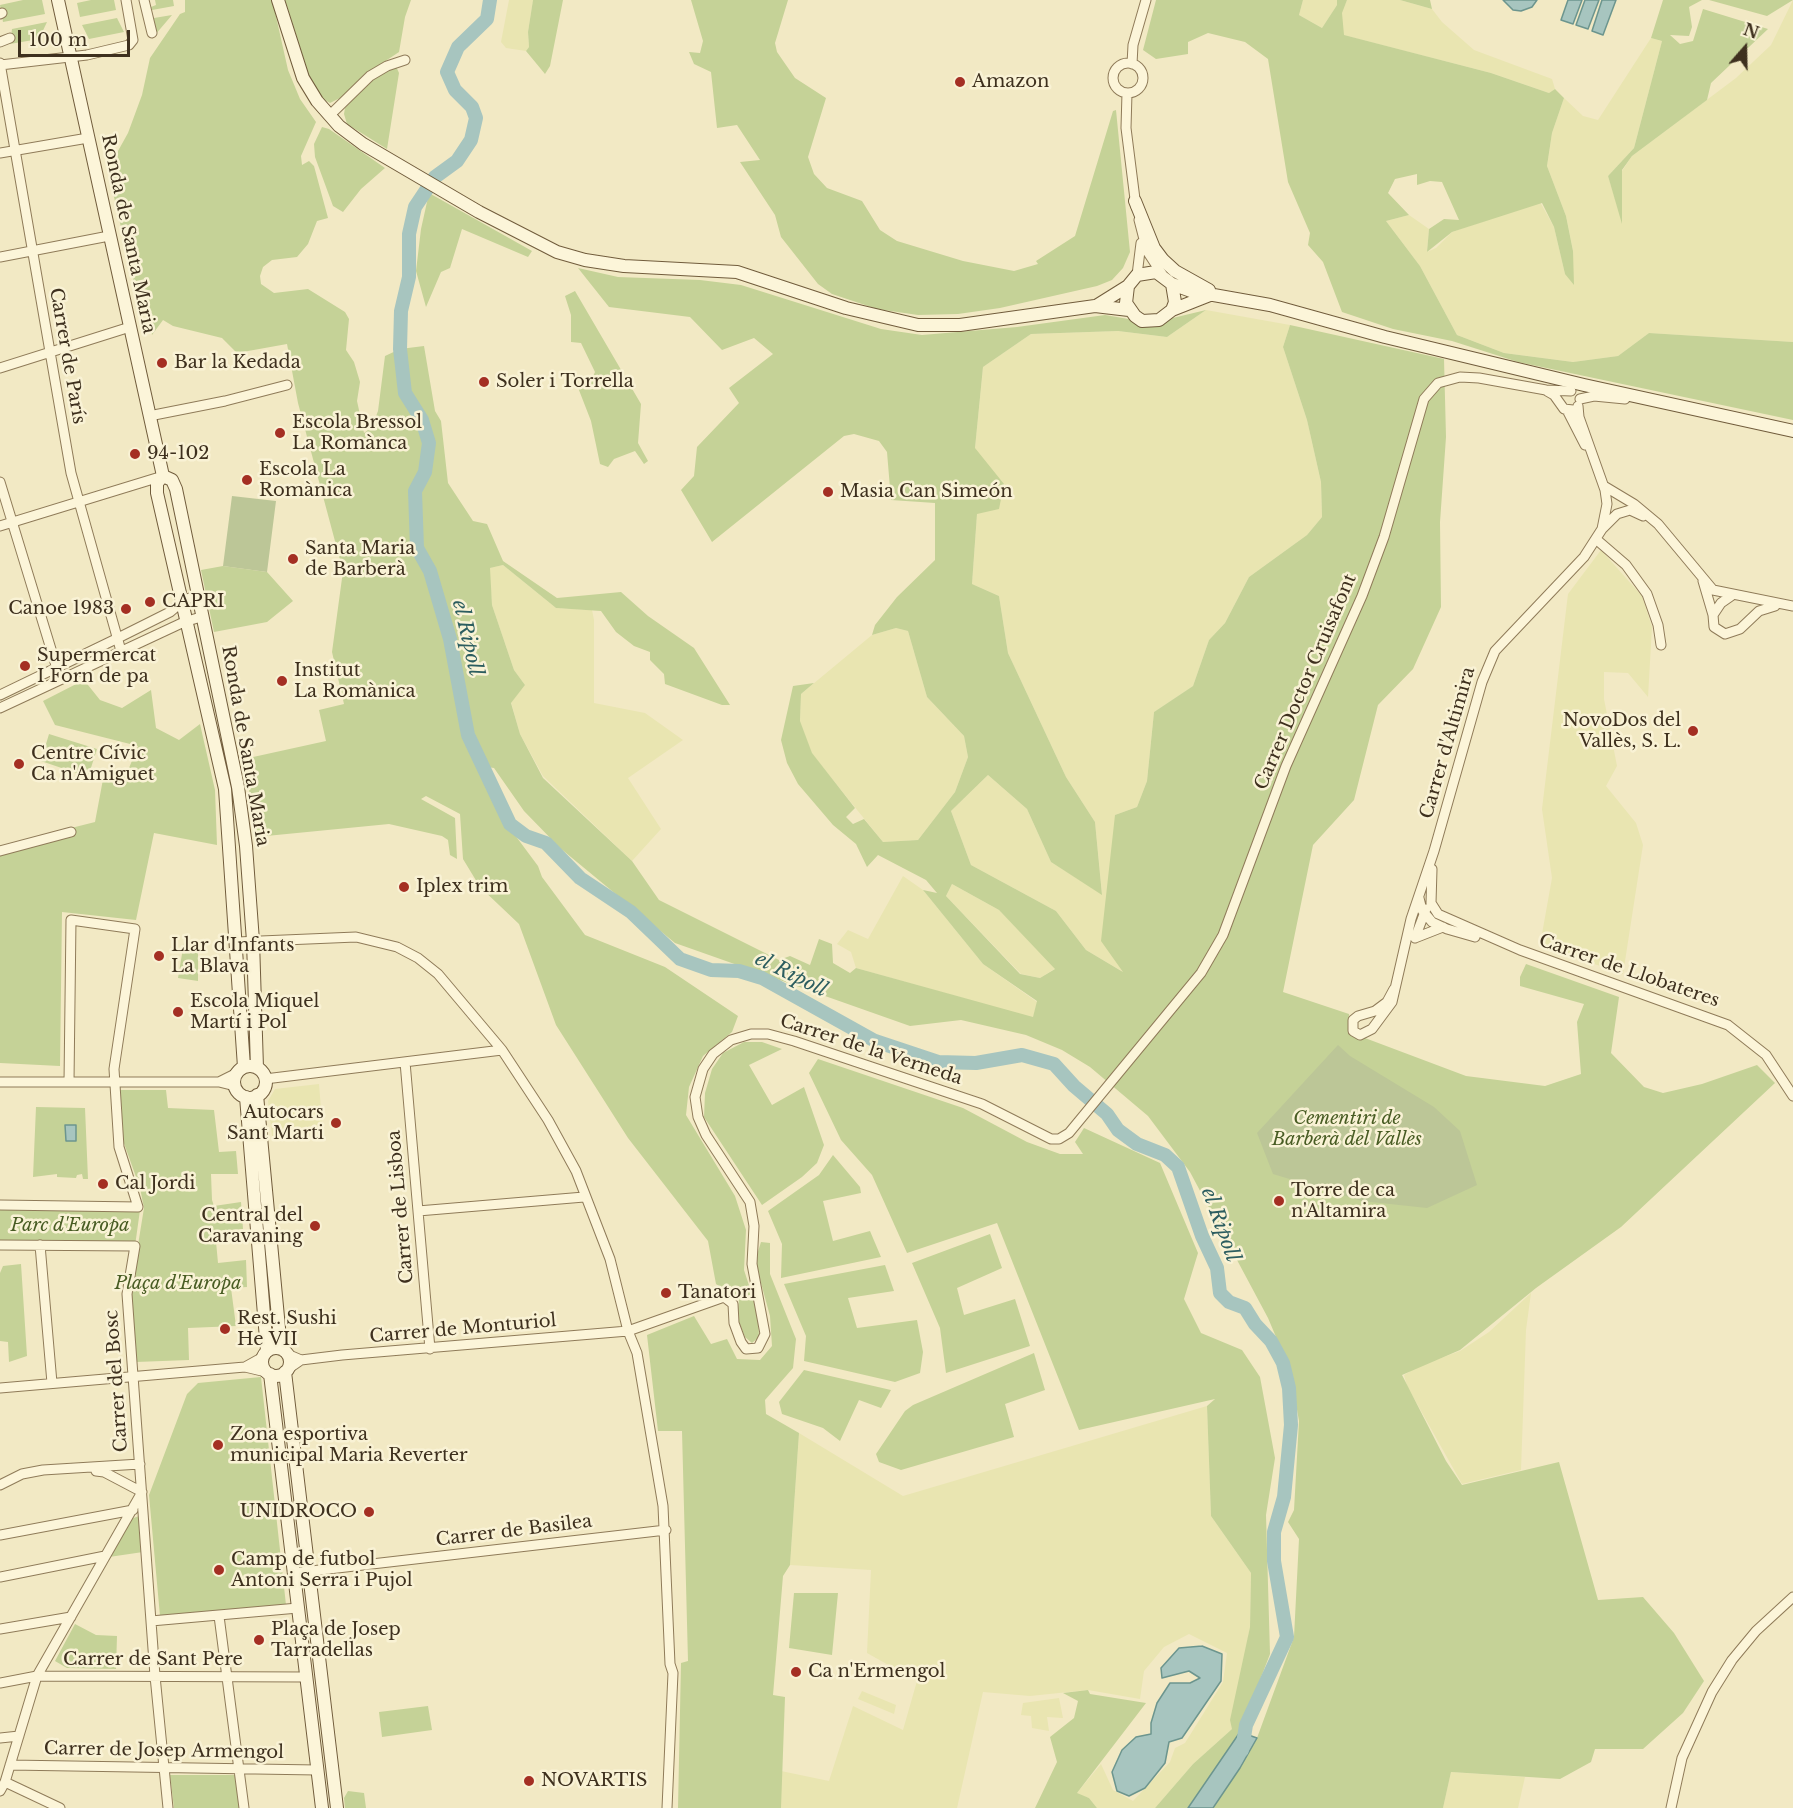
<!DOCTYPE html>
<meta charset="utf-8">
<style>
body{margin:0}
#map{position:relative;width:1793px;height:1808px;overflow:hidden;background:#f2e9c4;font-family:"Libre Baskerville",serif}
canvas{display:block}
.north{position:absolute;left:1715px;top:18px;width:60px;height:60px;-webkit-text-stroke:4px #f9f2d5;paint-order:stroke;rotate:20deg;font-size:16px;font-weight:700;line-height:24px;text-align:center;color:#3e301e}
.north::after{content:'';display:block;margin:auto;width:21px;height:27px;background:#3e301e;clip-path:polygon(50% 0,100% 100%,50% 72%,0 100%)}
.scale{position:absolute;left:18px;top:30px;width:112px;height:27px;box-sizing:border-box;border:3px solid #3e301e;border-top:0;padding-left:8px;font-size:18px;line-height:21px;white-space:nowrap;color:#3e301e;-webkit-text-stroke:4px #f9f2d5;paint-order:stroke}
</style>
<div id="map">
<canvas width="1793" height="1808"></canvas>
<div class="north">N</div>
<div class="scale">100 m</div>
</div>
<script>
const ctx = document.querySelector('canvas').getContext('2d');
ctx.lineJoin = 'round';
function fill(path, color) {
  ctx.fillStyle = color;
  ctx.fill(path, 'evenodd');
}
function poly(rows) {
  const path = new Path2D();
  for (const r of rows) {
    if (r.length === 3) {
      path.moveTo(r[0] + r[2], r[1]);
      path.arc(r[0], r[1], r[2], 0, 2 * Math.PI);
      continue;
    }
    path.moveTo(r[0], r[1]);
    for (let i = 2; i < r.length; i += 2) path.lineTo(r[i], r[i + 1]);
  }
  return path;
}
function strokePath(path, color, width, dash) {
  ctx.strokeStyle = color;
  ctx.lineWidth = width;
  ctx.lineCap = dash ? 'butt' : 'round';
  ctx.setLineDash(dash || []);
  ctx.stroke(path);
}
function label(font, color, halo, rows, align = 'center') {
  ctx.font = font + ' "Libre Baskerville",serif';
  ctx.lineWidth = 5;
  ctx.setLineDash([]);
  ctx.textBaseline = 'middle';
  ctx.strokeStyle = halo;
  ctx.fillStyle = color;
  for (const [text, x, y, turn = 0] of rows) {
    ctx.save();
    ctx.translate(x, y);
    ctx.rotate((+turn || 0) * Math.PI / 180);
    ctx.textAlign = isNaN(turn) ? turn : align;
    if (halo) ctx.strokeText(text, 0, 0);
    ctx.fillText(text, 0, 0);
    ctx.restore();
  }
}
fill(poly([
 [509,0,533,0,528,32,529,47,526,51,506,48,501,42],
 [1303,0,1337,0,1337,5,1322,28,1299,15],
 [1347,0,1400,0,1432,9,1442,22,1474,50,1552,79,1555,89,1549,93,1491,73,1343,35,1341,13],
 [1793,0,1793,342,1649,333,1618,356,1573,362,1504,353,1457,335,1420,266,1386,221,1409,215,1429,229,1427,252,1436,248,1452,232,1540,202,1554,227,1565,274,1573,251,1566,216,1547,166,1552,133,1564,98,1583,116,1598,120,1651,38,1662,41,1634,148,1608,176,1622,221,1622,171,1632,156,1736,78,1771,45],
 [1206,310,1290,325,1283,347,1307,420,1321,482,1322,517,1307,535,1249,577,1225,623,1209,640,1193,686,1154,712,1147,781,1137,807,1115,815,1125,973,1086,950,1056,911,971,865,951,811,988,775,1027,809,1051,862,1102,894,1095,822,1066,777,1008,653,999,596,972,584,977,514,975,448,983,367,1031,334,1118,331,1167,337],
 [1601,550,1642,596,1652,627,1648,697,1628,673,1604,672,1604,699,1617,766,1606,786,1636,823,1643,845,1623,974,1540,945,1552,878,1542,809,1568,594],
 [503,565,556,608,592,610,594,620,594,703,645,713,683,740,628,778,661,829,632,861,543,776,520,734,511,702,525,685,514,670,492,605,489,568],
 [896,628,908,631,927,697,964,736,968,757,955,792,918,840,883,842,812,754,800,722,801,694,872,635],
 [903,876,923,890,983,964,1037,1002,1033,1018,856,968,851,952,837,944,848,930,868,939],
 [952,884,999,910,1056,968,1040,978,1021,974,946,896],
 [319,1084,323,1133,272,1136,268,1101,275,1089],
 [1531,1293,1526,1330,1521,1470,1462,1484,1407,1386,1404,1375,1419,1366,1460,1351,1489,1332],
 [1207,1406,1211,1516,1251,1573,1250,1627,1232,1729,1193,1764,1155,1808,1097,1808,1089,1798,1076,1794,1101,1764,1113,1790,1133,1801,1170,1762,1175,1748,1185,1743,1223,1682,1227,1653,1189,1634,1164,1647,1144,1671,1140,1699,1088,1690,1030,1696,983,1692,957,1808,781,1808,781,1771,829,1781,853,1706,903,1730,917,1681,867,1653,871,1570,790,1565,799,1433,903,1496],
 [862,1691,896,1705,894,1714,858,1699],
 [1059,1698,1063,1718,1047,1717,1049,1731,1032,1728,1031,1716,1021,1715,1023,1703],
 [1451,1772,1525,1777,1518,1808,1443,1808]
]), '#e9e5b1');
fill(poly([
 [23,0,42,0,45,14,3,22,0,5],
 [91,0,114,0,116,10,80,17,77,3],
 [155,0,173,0,174,6,152,10,151,7,156,5],
 [185,0,271,0,273,3,288,70,300,99,316,122,301,156,302,165,309,161,314,166,328,218,317,221,308,244,297,257,272,260,263,267,260,276,261,284,274,293,308,289,345,312,349,319,346,350,354,362,360,382,357,401,364,433,372,427,378,411,385,356,400,349,424,346,435,411,441,421,448,483,473,521,487,524,503,561,557,598,621,592,648,616,694,648,730,705,722,705,665,684,664,674,650,660,650,652,634,646,616,632,601,611,556,608,503,565,490,568,492,605,514,670,525,685,511,703,520,734,543,778,632,861,659,900,779,960,790,956,810,965,819,939,832,944,833,963,850,973,856,968,1033,1017,1037,1001,983,964,923,890,937,893,926,880,878,855,867,867,856,844,833,825,798,784,787,763,781,740,793,686,814,683,801,694,800,721,812,753,855,808,846,817,853,824,864,819,883,842,918,840,955,792,968,757,964,736,927,697,908,631,896,628,872,635,875,625,897,597,935,560,935,503,891,500,887,452,879,441,854,434,844,436,712,542,681,490,694,476,697,447,739,403,729,388,773,354,754,338,722,350,690,317,609,307,578,268,618,277,700,280,741,285,881,329,922,335,1017,327,1105,315,1152,323,1206,310,1167,337,1118,331,1031,334,983,367,975,448,1004,484,999,509,977,514,972,584,999,596,1008,653,1066,777,1095,822,1102,895,1051,862,1027,809,988,775,951,811,971,865,1056,911,1086,950,1123,972,1101,941,1115,815,1137,807,1147,781,1154,712,1193,686,1209,640,1225,623,1249,577,1307,535,1322,517,1321,482,1307,420,1283,347,1290,325,1444,359,1446,437,1440,522,1441,607,1413,669,1378,705,1354,800,1313,845,1283,992,1349,1014,1349,1032,1466,1076,1545,1086,1581,1074,1577,1022,1584,1004,1520,986,1520,977,1526,964,1619,997,1611,1053,1644,1087,1663,1093,1702,1084,1757,1065,1775,1083,1621,1227,1536,1288,1460,1350,1402,1375,1446,1461,1462,1485,1559,1462,1598,1600,1643,1597,1674,1633,1704,1681,1683,1713,1643,1749,1595,1749,1591,1762,1560,1779,1451,1772,1443,1808,1213,1808,1257,1738,1294,1637,1299,1539,1288,1522,1294,1510,1299,1421,1290,1370,1268,1318,1190,1172,1148,1116,1090,1067,1062,1050,1026,1035,961,1020,910,1026,675,943,560,848,524,811,494,768,480,766,509,827,538,866,542,877,585,935,665,967,738,1016,732,1032,703,1056,689,1087,686,1115,735,1196,746,1230,744,1270,758,1313,759,1337,752,1343,745,1337,737,1317,739,1300,716,1284,708,1241,628,1138,556,1025,519,924,480,887,463,859,460,814,426,796,421,799,455,818,457,859,450,855,448,840,442,836,389,824,256,837,244,759,326,741,319,710,344,704,332,652,343,571,298,403,287,344,237,353,222,338,173,326,163,320,152,335,147,307,138,301,111,184,113,160,128,133,142,95,150,58,180,14,185,12],
 [952,884,999,910,1055,969,1040,978,1020,974,946,896],
 [285,0,411,0,405,17,399,52,369,72,344,96,330,103,323,99,311,82],
 [533,0,563,0,550,66,545,74,526,51,529,47,528,32],
 [691,0,788,0,775,43,777,52,795,78,826,98,808,157,814,174,827,188,862,201,880,230,897,241,963,261,1014,271,1038,264,1036,261,1075,236,1113,111,1116,110,1130,252,1123,268,1112,280,1097,286,1000,308,958,314,918,315,877,309,832,294,818,284,781,237,775,215,740,162,760,160,737,125,717,128,711,72,694,64,689,52,700,53,703,41],
 [1156,0,1303,0,1299,15,1322,28,1337,5,1337,0,1347,0,1342,13,1344,35,1491,73,1549,93,1555,89,1564,98,1552,133,1547,166,1566,216,1573,251,1574,285,1565,274,1554,227,1542,203,1452,232,1427,252,1429,229,1444,219,1459,220,1442,182,1430,181,1417,185,1417,174,1395,179,1388,193,1409,215,1386,221,1420,266,1457,335,1504,353,1573,362,1618,356,1649,333,1793,342,1793,420,1518,362,1452,341,1393,329,1342,312,1323,262,1308,245,1310,233,1288,182,1268,59,1245,42,1208,33,1188,42,1188,54,1156,59,1143,50],
 [1400,0,1430,0,1432,9],
 [1663,0,1702,0,1689,7,1692,27,1689,36,1670,35,1680,44,1693,41,1703,9,1768,29,1711,83,1707,100,1632,156,1622,170,1622,224,1608,176,1634,148,1662,41,1651,38],
 [1709,0,1793,0,1767,16],
 [172,15,155,35,154,18],
 [117,18,124,32,89,39,82,25],
 [47,22,39,39,10,44,12,29],
 [395,64,399,73,387,149,347,124,344,114,345,108,365,85],
 [322,127,329,129,385,168,361,189,343,212,333,206,315,157,314,144],
 [429,193,532,251,528,257,462,229,450,268,441,272,426,307,416,271,421,229],
 [575,291,641,404,638,443,648,461,644,464,635,451,614,459,608,467,600,464,591,421,577,385,590,383,595,372,581,343,571,342,571,315,565,296],
 [223,566,267,572,293,601,267,622,214,632,201,570],
 [84,680,100,700,122,708,151,690,156,728,179,740,200,724,215,790,217,845,154,833,136,920,62,912,60,1066,0,1063,0,846,95,822,104,774,129,768,138,746,55,725,43,701],
 [49,734,97,749,88,777,41,761],
 [184,942,198,944,198,981,178,978],
 [744,1042,762,1042,782,1049,749,1065,772,1105,804,1087,824,1145,817,1163,802,1177,762,1205,704,1117,705,1093,712,1069,723,1053],
 [818,1059,963,1108,1027,1142,1060,1154,1083,1154,1075,1142,1084,1128,1160,1163,1198,1253,1184,1299,1201,1333,1242,1350,1260,1377,1275,1458,1266,1515,1270,1654,1240,1732,1188,1808,1155,1808,1193,1764,1232,1729,1230,1720,1250,1627,1251,1573,1211,1516,1207,1406,1215,1399,1079,1430,997,1223,907,1253,872,1175,841,1140,809,1073],
 [119,1090,166,1090,168,1108,214,1110,219,1152,236,1151,238,1174,211,1174,212,1200,214,1206,241,1202,243,1229,215,1231,218,1263,246,1260,247,1287,231,1288,236,1326,188,1328,189,1360,136,1362,131,1288,144,1208,140,1188,121,1135],
 [36,1107,85,1108,88,1179,83,1179,82,1174,77,1175,76,1178,57,1177,57,1174,33,1177],
 [833,1155,860,1187,861,1193,823,1201,833,1241,870,1231,881,1257,781,1278,782,1244,768,1211,819,1175],
 [0,1205,140,1210,135,1246,0,1245],
 [990,1234,1002,1268,957,1288,964,1315,1015,1299,1030,1346,946,1373,940,1328,912,1263],
 [761,1242,770,1243,770,1274,796,1339,793,1368,765,1400,766,1414,799,1433,790,1565,783,1576,773,1695,785,1697,781,1808,678,1808,681,1663,688,1661,682,1431,658,1431,647,1335,694,1316,711,1344,727,1339,737,1359,760,1360,772,1346,770,1316,755,1261],
 [21,1264,27,1356,9,1362,8,1342,0,1341,0,1273,3,1266],
 [885,1265,894,1291,848,1298,857,1328,917,1320,923,1352,920,1373,895,1382,804,1361,806,1336,784,1284],
 [1034,1353,1045,1390,1005,1404,1014,1437,901,1470,879,1462,876,1454,905,1411,913,1405],
 [804,1370,891,1390,881,1408,859,1400,840,1441,823,1428,782,1414,779,1402],
 [261,1377,286,1605,160,1616,149,1495,187,1394,198,1383],
 [139,1516,143,1552,109,1557,131,1519],
 [794,1593,838,1593,832,1655,789,1648],
 [75,1624,96,1635,117,1636,116,1669,67,1668,55,1661],
 [1088,1690,1090,1694,1146,1703,1077,1793,1089,1798,1097,1808,1035,1808,1057,1762,1050,1737,1074,1718,1078,1701,1063,1693],
 [428,1706,432,1730,382,1737,379,1712],
 [170,1775,235,1775,240,1808,174,1808],
 [348,1791,364,1793,366,1808,345,1808,344,1798]
]), '#c5d297');
fill(poly([
 [232,496,276,501,267,572,223,566],
 [1338,1045,1350,1056,1434,1107,1460,1131,1477,1185,1427,1208,1362,1201,1273,1174,1257,1133]
]), '#bcc697');
const water = poly([
 [1503,0,1537,0,1532,7,1521,11,1513,10,1503,0],
 [1568,0,1582,0,1573,24,1561,20,1568,0],
 [1585,0,1599,0,1588,29,1576,25,1585,0],
 [1602,0,1616,0,1603,35,1592,31,1602,0],
 [65,1125,76,1125,76,1141,66,1141,65,1125],
 [1202,1646,1222,1654,1221,1681,1182,1738,1169,1742,1165,1763,1145,1788,1129,1796,1117,1791,1112,1772,1122,1750,1136,1737,1151,1734,1151,1723,1157,1703,1170,1683,1190,1683,1200,1678,1189,1671,1162,1678,1161,1668,1179,1648,1202,1646],
 [1240,1732,1257,1738,1240,1768,1213,1808,1188,1808,1240,1732]
]);
fill(water, '#a7c5bf');
strokePath(water, '#6c958e', 1.5);
strokePath(poly([
 [490,0,487,19,458,47,447,72,455,90,472,107,476,118,471,140,457,161,435,177,415,207,409,234,409,277,401,311,400,349,405,393,422,420,429,443,425,472,415,491,417,548,430,571,450,639,468,735,510,824,526,836,546,843,580,878,631,912,680,959,711,970,739,971,762,978,875,1041,938,1062,976,1063,1022,1055,1054,1064,1074,1086,1107,1114,1118,1130,1137,1144,1165,1155,1178,1167,1202,1236,1217,1268,1220,1293,1229,1302,1245,1308,1255,1324,1271,1341,1283,1363,1289,1388,1291,1425,1284,1497,1274,1532,1274,1561,1287,1637,1246,1725,1242,1750]
]), '#a7c5bf', 14);
const street = poly([
 [144,0,152,33],
 [0,14,2,13],
 [0,42,10,38],
 [0,63,71,473,121,651],
 [1128,78,15],
 [1132,64,1133,45,1146,0],
 [0,65,87,55,129,45,133,40,126,0],
 [1127,93,1126,128,1136,207],
 [329,116,370,76,387,66,405,60],
 [0,153,88,138],
 [1139,220,1147,251,1162,274],
 [0,257,109,236],
 [1137,275,1141,243],
 [0,368,130,327],
 [1547,391,1554,395,1564,409,1573,410],
 [1580,399,1594,396,1625,399],
 [1567,410,1585,445],
 [149,416,225,401,287,385],
 [0,482,58,672],
 [1604,486,1634,504,1658,524,1713,590,1793,606],
 [0,526,163,476],
 [1602,529,1617,514,1630,510,1643,516],
 [1597,540,1626,565,1647,594,1658,625,1661,645],
 [1703,581,1713,615],
 [1731,596,1721,603,1713,615,1714,627,1725,634,1740,629,1759,611,1775,606],
 [0,695,116,639,170,612,184,600,196,596],
 [0,708,184,622,201,617],
 [0,851,71,832],
 [1432,869,1431,903,1438,914,1520,950,1728,1025,1766,1055,1793,1096],
 [1419,898,1422,910,1432,922,1447,929,1475,937],
 [1415,938,1426,909],
 [1415,938,1443,927],
 [237,942,356,937,397,947,418,958,438,974,502,1050,548,1120,576,1171,610,1259,628,1331,637,1353,663,1506,670,1664,673,1673,667,1808],
 [1394,989,1387,1002,1375,1011,1358,1016,1353,1020,1353,1031,1360,1035,1372,1029,1392,1002,1411,919,1434,851,1482,682,1495,651,1584,557,1602,529,1607,504,1605,490,1579,417,1578,406],
 [405,1062,430,1349],
 [265,1079,502,1050],
 [0,1082,219,1082,235,1086],
 [219,1082,237,1073],
 [0,1205,138,1207,119,1147,114,1069,135,929,71,920,69,1082],
 [418,1211,584,1197],
 [0,1245,135,1246,127,1294,155,1676,168,1808],
 [40,1245,52,1383],
 [287,1354,301,1360],
 [245,1367,266,1372],
 [288,1369,301,1360,342,1355,628,1331,724,1297,733,1304,734,1323,741,1342,746,1349,758,1348,765,1334,752,1264,754,1226,750,1202,706,1135,698,1117,695,1097,703,1069,713,1054,731,1040,751,1034,768,1034,794,1041,982,1104,1051,1139,1059,1139,1069,1133,1201,973,1223,935,1286,766,1362,596,1384,537,1424,399,1438,383,1460,377,1479,378,1546,390,1571,391],
 [0,1388,245,1367,263,1357],
 [96,1471,104,1472,142,1492],
 [0,1485,22,1474,43,1470,140,1464],
 [0,1535,133,1510],
 [294,1573,666,1530],
 [0,1577,105,1556],
 [219,1616,244,1808],
 [151,1621,298,1608],
 [0,1629,71,1617],
 [0,1683,37,1676,306,1677],
 [0,1738,19,1736],
 [10,1765,317,1770],
 [5,1782,37,1676,142,1492],
 [0,1791,5,1782,60,1808],
 [1671,1808,1682,1758,1712,1692,1732,1660,1756,1631,1793,1597]
]);
const secondary = poly([
 [58,0,163,476],
 [278,0,303,78,317,101,339,126,363,144,479,212,557,252,585,260,624,266,737,272,846,308,918,325,960,325,1095,306,1129,310],
 [1135,201,1154,248,1163,260,1175,271,1209,290],
 [1172,284,1191,291,1270,305,1385,337,1584,385,1793,431],
 [1096,306,1128,286,1137,275,1156,272,1172,284,1175,302,1172,310,1159,320,1142,321,1135,316,1126,303,1128,286],
 [1172,310,1210,295],
 [163,476,172,480,176,489,238,787,246,846,253,941,257,1068],
 [163,476,157,483,157,493,225,789,244,1067],
 [250,1082,16],
 [257,1095,281,1349],
 [246,1097,267,1351],
 [276,1362,14],
 [285,1372,337,1808],
 [270,1374,322,1808]
]);
strokePath(street, '#8f7b59', 11);
strokePath(secondary, '#715c3c', 14);
strokePath(street, '#fcf5d9', 9);
strokePath(secondary, '#fcf5d9', 12);
for (const [x, y, r, color] of [
 [960,82,6,"#a42f23"],
 [162,363,6,"#a42f23"],
 [484,382,6,"#a42f23"],
 [280,433,6,"#a42f23"],
 [135,454,6,"#a42f23"],
 [247,480,6,"#a42f23"],
 [828,492,6,"#a42f23"],
 [293,559,6,"#a42f23"],
 [150,602,6,"#a42f23"],
 [126,609,6,"#a42f23"],
 [25,666,6,"#a42f23"],
 [282,681,6,"#a42f23"],
 [1693,731,6,"#a42f23"],
 [19,764,6,"#a42f23"],
 [404,887,6,"#a42f23"],
 [159,956,6,"#a42f23"],
 [178,1012,6,"#a42f23"],
 [336,1123,6,"#a42f23"],
 [103,1184,6,"#a42f23"],
 [1279,1201,6,"#a42f23"],
 [315,1226,6,"#a42f23"],
 [666,1293,6,"#a42f23"],
 [225,1329,6,"#a42f23"],
 [218,1445,6,"#a42f23"],
 [369,1512,6,"#a42f23"],
 [219,1570,6,"#a42f23"],
 [259,1640,6,"#a42f23"],
 [796,1672,6,"#a42f23"],
 [529,1781,6,"#a42f23"]
]) {
  const dot = new Path2D();
  dot.arc(x, y, r, 0, 2 * Math.PI);
  ctx.fillStyle = color;
  ctx.fill(dot);
  strokePath(dot, '#f9f2d5', 2);
}
label('18px', '#3e301e', '#f9f2d5', [
 ["Amazon",972,82],
 ["Bar la Kedada",174,363],
 ["Soler i Torrella",496,382],
 ["Escola Bressol",292,423],
 ["La Romànca",292,444],
 ["94-102",147,454],
 ["Escola La",259,470],
 ["Romànica",259,491],
 ["Masia Can Simeón",840,492],
 ["Santa Maria",305,549],
 ["de Barberà",305,570],
 ["CAPRI",162,602],
 ["Canoe 1983",114,609,"right"],
 ["Supermercat",37,656],
 ["I Forn de pa",37,677],
 ["Institut",294,671],
 ["La Romànica",294,692],
 ["NovoDos del",1681,721,"right"],
 ["Vallès, S. L.",1681,742,"right"],
 ["Centre Cívic",31,754],
 ["Ca n'Amiguet",31,775],
 ["Iplex trim",416,887],
 ["Llar d'Infants",171,946],
 ["La Blava",171,967],
 ["Escola Miquel",190,1002],
 ["Martí i Pol",190,1023],
 ["Autocars",324,1113,"right"],
 ["Sant Marti",324,1134,"right"],
 ["Cal Jordi",115,1184],
 ["Torre de ca",1291,1191],
 ["n'Altamira",1291,1212],
 ["Central del",303,1216,"right"],
 ["Caravaning",303,1237,"right"],
 ["Tanatori",678,1293],
 ["Rest. Sushi",237,1319],
 ["He VII",237,1340],
 ["Zona esportiva",230,1435],
 ["municipal Maria Reverter",230,1456],
 ["UNIDROCO",357,1512,"right"],
 ["Camp de futbol",231,1560],
 ["Antoni Serra i Pujol",231,1581],
 ["Plaça de Josep",271,1630],
 ["Tarradellas",271,1651],
 ["Ca n'Ermengol",808,1672],
 ["NOVARTIS",541,1781]
], 'left');
label('18px', '#3e301e', '#f9f2d5', [
 ["Ronda de Santa Maria",128,234,78],
 ["Carrer de París",67,356,80],
 ["Carrer Doctor Cruisafont",1306,682,-67],
 ["Carrer d'Altimira",1448,743,-74],
 ["Ronda de Santa Maria",245,746,80],
 ["Carrer de Llobateres",1629,971,19],
 ["Carrer de la Verneda",871,1050,18],
 ["Carrer de Lisboa",401,1207,-95],
 ["Carrer de Monturiol",463,1329,-5],
 ["Carrer del Bosc",117,1381,-94],
 ["Carrer de Basilea",514,1531,-7],
 ["Carrer de Sant Pere",153,1660],
 ["Carrer de Josep Armengol",164,1751,1]
]);
label('italic 18px', '#485c23', '#f9f2d5', [
 ["Cementiri de",1347,1119],
 ["Barberà del Vallès",1347,1140],
 ["Parc d'Europa",70,1226],
 ["Plaça d'Europa",178,1284]
]);
label('italic 20px', '#2c5d5f', '#f9f2d5', [
 ["el Ripoll",467,638,77],
 ["el Ripoll",791,975,26],
 ["el Ripoll",1220,1225,70]
]);
</script>
